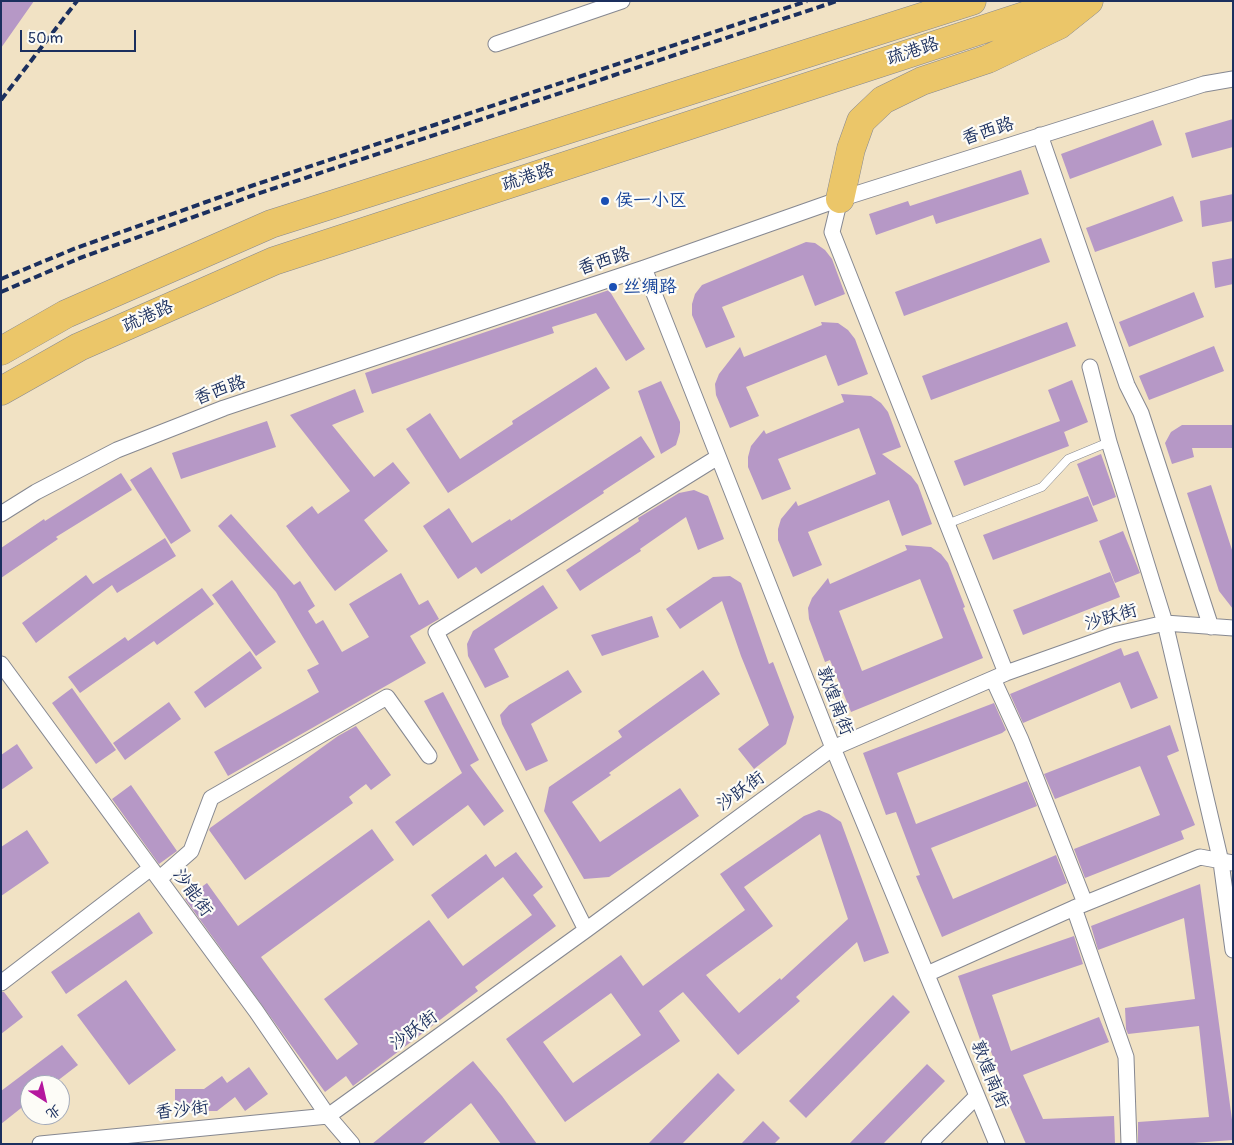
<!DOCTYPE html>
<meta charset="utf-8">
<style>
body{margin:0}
#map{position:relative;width:1234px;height:1145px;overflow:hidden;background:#f1e2c4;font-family:Pangolin,"LXGW WenKai TC",sans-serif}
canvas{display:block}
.frame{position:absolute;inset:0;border:2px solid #1b2f5e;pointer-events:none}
.north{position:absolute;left:20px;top:1075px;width:50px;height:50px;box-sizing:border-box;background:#fdfcf7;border:1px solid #a3aaba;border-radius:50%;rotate:145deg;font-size:14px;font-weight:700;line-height:20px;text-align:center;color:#1b2f5e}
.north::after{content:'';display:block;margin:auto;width:18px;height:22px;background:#b5179e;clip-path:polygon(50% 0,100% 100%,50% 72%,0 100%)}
.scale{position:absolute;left:20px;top:30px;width:116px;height:22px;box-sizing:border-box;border:2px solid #1b2f5e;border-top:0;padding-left:6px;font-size:15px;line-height:18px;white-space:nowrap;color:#1b2f5e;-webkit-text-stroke:4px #fdfcf7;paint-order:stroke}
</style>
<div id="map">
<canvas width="1234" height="1145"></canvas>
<div class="frame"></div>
<div class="north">北</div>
<div class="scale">50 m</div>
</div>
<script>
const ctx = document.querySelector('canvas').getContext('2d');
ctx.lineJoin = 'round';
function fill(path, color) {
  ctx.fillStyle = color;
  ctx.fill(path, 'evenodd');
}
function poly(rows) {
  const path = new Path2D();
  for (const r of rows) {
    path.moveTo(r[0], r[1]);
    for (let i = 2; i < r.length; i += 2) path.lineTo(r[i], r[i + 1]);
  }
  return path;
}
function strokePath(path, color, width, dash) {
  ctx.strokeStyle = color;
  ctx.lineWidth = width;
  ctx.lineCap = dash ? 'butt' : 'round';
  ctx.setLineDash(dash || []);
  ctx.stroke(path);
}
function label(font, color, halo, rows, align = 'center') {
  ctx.font = font + ' Pangolin,"LXGW WenKai TC",sans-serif';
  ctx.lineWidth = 4.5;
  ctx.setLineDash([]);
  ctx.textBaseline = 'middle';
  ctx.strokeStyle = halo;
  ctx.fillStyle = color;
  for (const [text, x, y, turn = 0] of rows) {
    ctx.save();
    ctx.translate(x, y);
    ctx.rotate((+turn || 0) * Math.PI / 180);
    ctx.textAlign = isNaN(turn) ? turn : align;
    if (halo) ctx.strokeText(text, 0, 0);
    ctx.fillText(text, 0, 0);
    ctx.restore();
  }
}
fill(poly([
 [1,1,34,1,1,48],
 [1233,119,1233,147,1192,158,1185,133],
 [1153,120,1162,145,1070,179,1061,154],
 [1021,170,1029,194,936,224,933,215,876,235,869,214,908,201,910,206],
 [1233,194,1233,221,1202,227,1200,201],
 [1173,196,1183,221,1095,252,1086,228],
 [1041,238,1050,262,904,316,895,292],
 [806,242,815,243,825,250,832,259,845,294,815,306,803,275,722,307,735,337,706,348,692,315,692,304,695,294,702,285],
 [1233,258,1233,284,1215,288,1212,262],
 [609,290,645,349,626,361,596,313,552,327,554,333,372,394,365,373],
 [1194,292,1204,317,1129,347,1119,322],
 [821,322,838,323,848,330,855,339,868,374,838,386,826,355,746,387,759,416,730,428,716,395,715,384,719,374,740,347,744,357,822,325],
 [1067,322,1076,346,931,400,922,376],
 [1214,346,1224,371,1149,400,1139,376],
 [596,367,610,388,448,493,406,429,430,413,460,459,513,424,512,421],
 [1072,380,1088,422,1064,432,1063,429,1069,446,964,486,954,461,1060,421,1048,390],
 [661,381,680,422,680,432,676,445,661,454,638,391],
 [355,389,364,412,332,425,374,477,393,462,410,483,364,520,388,551,335,591,286,526,312,506,318,514,350,491,290,415],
 [841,394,871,396,881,403,888,412,901,447,882,454,911,476,918,485,932,524,902,536,889,500,808,532,822,565,793,577,778,540,778,529,781,519,796,501,798,506,876,474,859,428,778,459,791,489,762,500,748,467,748,457,751,446,764,430,766,434,844,402],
 [267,421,276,447,181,479,172,453],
 [1182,425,1233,425,1233,448,1192,448,1194,457,1172,464,1165,443,1171,432],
 [641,436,655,457,603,491,604,493,481,574,476,567,458,579,423,526,449,508,472,543,510,519,511,521],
 [1101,454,1116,497,1093,506,1077,464],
 [151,467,191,531,171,544,130,480],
 [121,473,132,490,56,537,58,539,1,578,1,548,44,519,45,521],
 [1211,485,1233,553,1233,609,1219,591,1187,493],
 [694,490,708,496,724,539,698,550,686,517,640,549,641,551,580,591,566,570,639,521,638,518,679,493],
 [1088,496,1098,521,993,560,983,535],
 [231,514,294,585,300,581,315,606,308,611,316,624,323,620,342,652,369,637,349,604,401,573,419,605,428,600,439,619,410,636,426,663,228,776,214,752,319,692,307,670,319,664,276,592,218,526],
 [1123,531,1140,573,1115,583,1099,541],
 [165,538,176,556,117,593,112,585,36,643,22,623,86,575,93,584],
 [905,545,931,547,941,554,948,563,965,607,963,608,983,658,851,712,830,660,825,662,809,619,808,608,812,598,828,578,830,584,907,550],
 [920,579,943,638,862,671,839,611],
 [1110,572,1120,597,1023,635,1013,610],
 [730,576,741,583,769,664,773,662,794,717,786,744,754,769,738,749,769,725,741,656,722,601,680,629,666,609,713,577],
 [232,580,276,642,256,656,212,595],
 [543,585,558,608,494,649,509,677,485,688,468,656,467,644,473,631],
 [202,588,214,604,157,645,154,641,80,693,68,677,125,637,128,641],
 [652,616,659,637,602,656,591,635],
 [1121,648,1124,656,1138,651,1158,698,1131,709,1120,682,1023,723,1010,694],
 [250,651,262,668,205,708,194,692],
 [568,670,582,692,531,724,548,761,526,771,502,724,500,715,509,705],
 [703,670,720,694,609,773,611,775,572,802,600,842,680,788,699,816,609,877,584,879,544,811,549,787,622,737,618,731],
 [72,688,116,750,96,764,52,703],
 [443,692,479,760,470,765,504,811,484,826,468,805,413,846,395,822,462,773,424,701],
 [169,702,181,719,125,760,113,743],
 [994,703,1006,730,1002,733,897,773,916,824,1027,781,1037,806,931,848,953,899,1056,855,1067,883,942,937,916,876,920,875,896,812,886,815,863,753],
 [1170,725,1179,751,1167,756,1195,825,1181,831,1184,839,1085,878,1074,849,1160,815,1140,766,1055,799,1044,774],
 [356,726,391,775,371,790,366,784,349,797,353,803,245,880,209,830,210,828,338,736],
 [17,744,33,768,1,790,1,755],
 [131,785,177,851,159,864,112,799],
 [819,810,829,814,841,822,889,953,864,962,857,942,796,997,800,1001,738,1055,683,992,659,1011,680,1041,565,1122,506,1039,621,955,643,986,745,910,720,874,804,816],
 [820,834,848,919,781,980,780,978,739,1013,706,975,773,926,744,887],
 [611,993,641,1035,573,1083,543,1042],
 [372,829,394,860,261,957,337,1060,358,1044,324,999,429,920,463,966,532,915,503,877,448,919,431,895,486,854,495,867,516,852,543,887,533,895,556,926,475,987,478,991,353,1086,346,1076,325,1092,185,899,207,883,238,926],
 [27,830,49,863,1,896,1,847],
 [1200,884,1233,1127,1233,1140,1180,1144,1138,1144,1138,1122,1209,1117,1199,1026,1128,1034,1126,1029,1125,1008,1195,999,1184,918,1098,950,1091,926],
 [139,912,153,933,66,994,51,972],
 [1074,936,1083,964,992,995,1011,1051,1099,1017,1109,1042,1023,1075,1043,1119,1114,1116,1115,1144,1026,1144,1005,1096,1007,1095,990,1049,984,1051,958,976],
 [126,980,176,1050,129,1085,77,1015],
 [1,992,4,992,23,1017,1,1034],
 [893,995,910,1012,806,1118,789,1101],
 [62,1045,78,1065,52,1085,30,1085,30,1101,1,1124,1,1091],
 [473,1061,502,1096,537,1144,501,1144,471,1103,422,1144,372,1144],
 [927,1064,945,1081,883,1144,849,1144],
 [249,1067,268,1094,245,1111,235,1097,217,1111,175,1111,175,1089,204,1089,222,1076,227,1083],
 [718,1073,735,1090,682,1144,648,1144],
 [763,1121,780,1138,774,1144,741,1144]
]), '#b698c6');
const lane = poly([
 [947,524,1042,487,1068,459,1109,442]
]);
const street = poly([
 [496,44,622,1],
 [1040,135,1127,385,1141,413,1211,627],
 [840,199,832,232,1006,673],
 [644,268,833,748,997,1144],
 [1090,367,1109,442,1165,623,1221,862,1233,950],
 [1,514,36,492,117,450,224,408,644,268,840,199,1204,84,1233,79],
 [1,664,256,1011,328,1116,352,1144],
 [993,679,1021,740,1085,903],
 [159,879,191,851,211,798,387,697,429,756],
 [1074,908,1126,1057,1129,1144],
 [586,930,436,632,718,457],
 [927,974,1074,908,1200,857,1233,863],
 [1,983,151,868],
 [40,1144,328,1116,586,930,833,748,1006,673,1113,635,1165,623,1233,628],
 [929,1144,977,1096]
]);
const highway = poly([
 [840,199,851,149,861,121,883,100,922,81,988,59,1059,25,1089,1],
 [1,351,66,314,271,224,972,1],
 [1,391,79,347,274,261,1070,1]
]);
strokePath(lane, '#868891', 9);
strokePath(street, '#868891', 17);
strokePath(highway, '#868891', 29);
strokePath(lane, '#fff', 8);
strokePath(street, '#fff', 15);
strokePath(highway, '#ebc669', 28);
strokePath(poly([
 [1,100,77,1],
 [1,279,76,248,254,185,807,1],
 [1,292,80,258,257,194,837,1]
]), '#1b2f5e', 4, [8, 4]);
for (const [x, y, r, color] of [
 [605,201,5,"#1a4fb4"],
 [613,287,5,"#1a4fb4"]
]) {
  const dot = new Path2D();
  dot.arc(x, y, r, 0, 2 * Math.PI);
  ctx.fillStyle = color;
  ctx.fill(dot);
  strokePath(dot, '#fdfcf7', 2);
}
label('18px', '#1b2f5e', '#fdfcf7', [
 ["疏港路",913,52,-18],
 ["香西路",988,132,-18],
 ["疏港路",528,178,-18],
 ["香西路",604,262,-18],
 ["疏港路",148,317,-24],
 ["香西路",220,391,-20],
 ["沙跃街",1111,618,-16],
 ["敦煌南街",834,701,69],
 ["沙跃街",741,792,-36],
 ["沙能街",192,893,54],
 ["沙跃街",414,1031,-36],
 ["敦煌南街",989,1075,68],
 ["香沙街",182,1111,-6]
]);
label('18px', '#164399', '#fdfcf7', [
 ["侯一小区",615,201],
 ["丝绸路",623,287]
], 'left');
</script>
